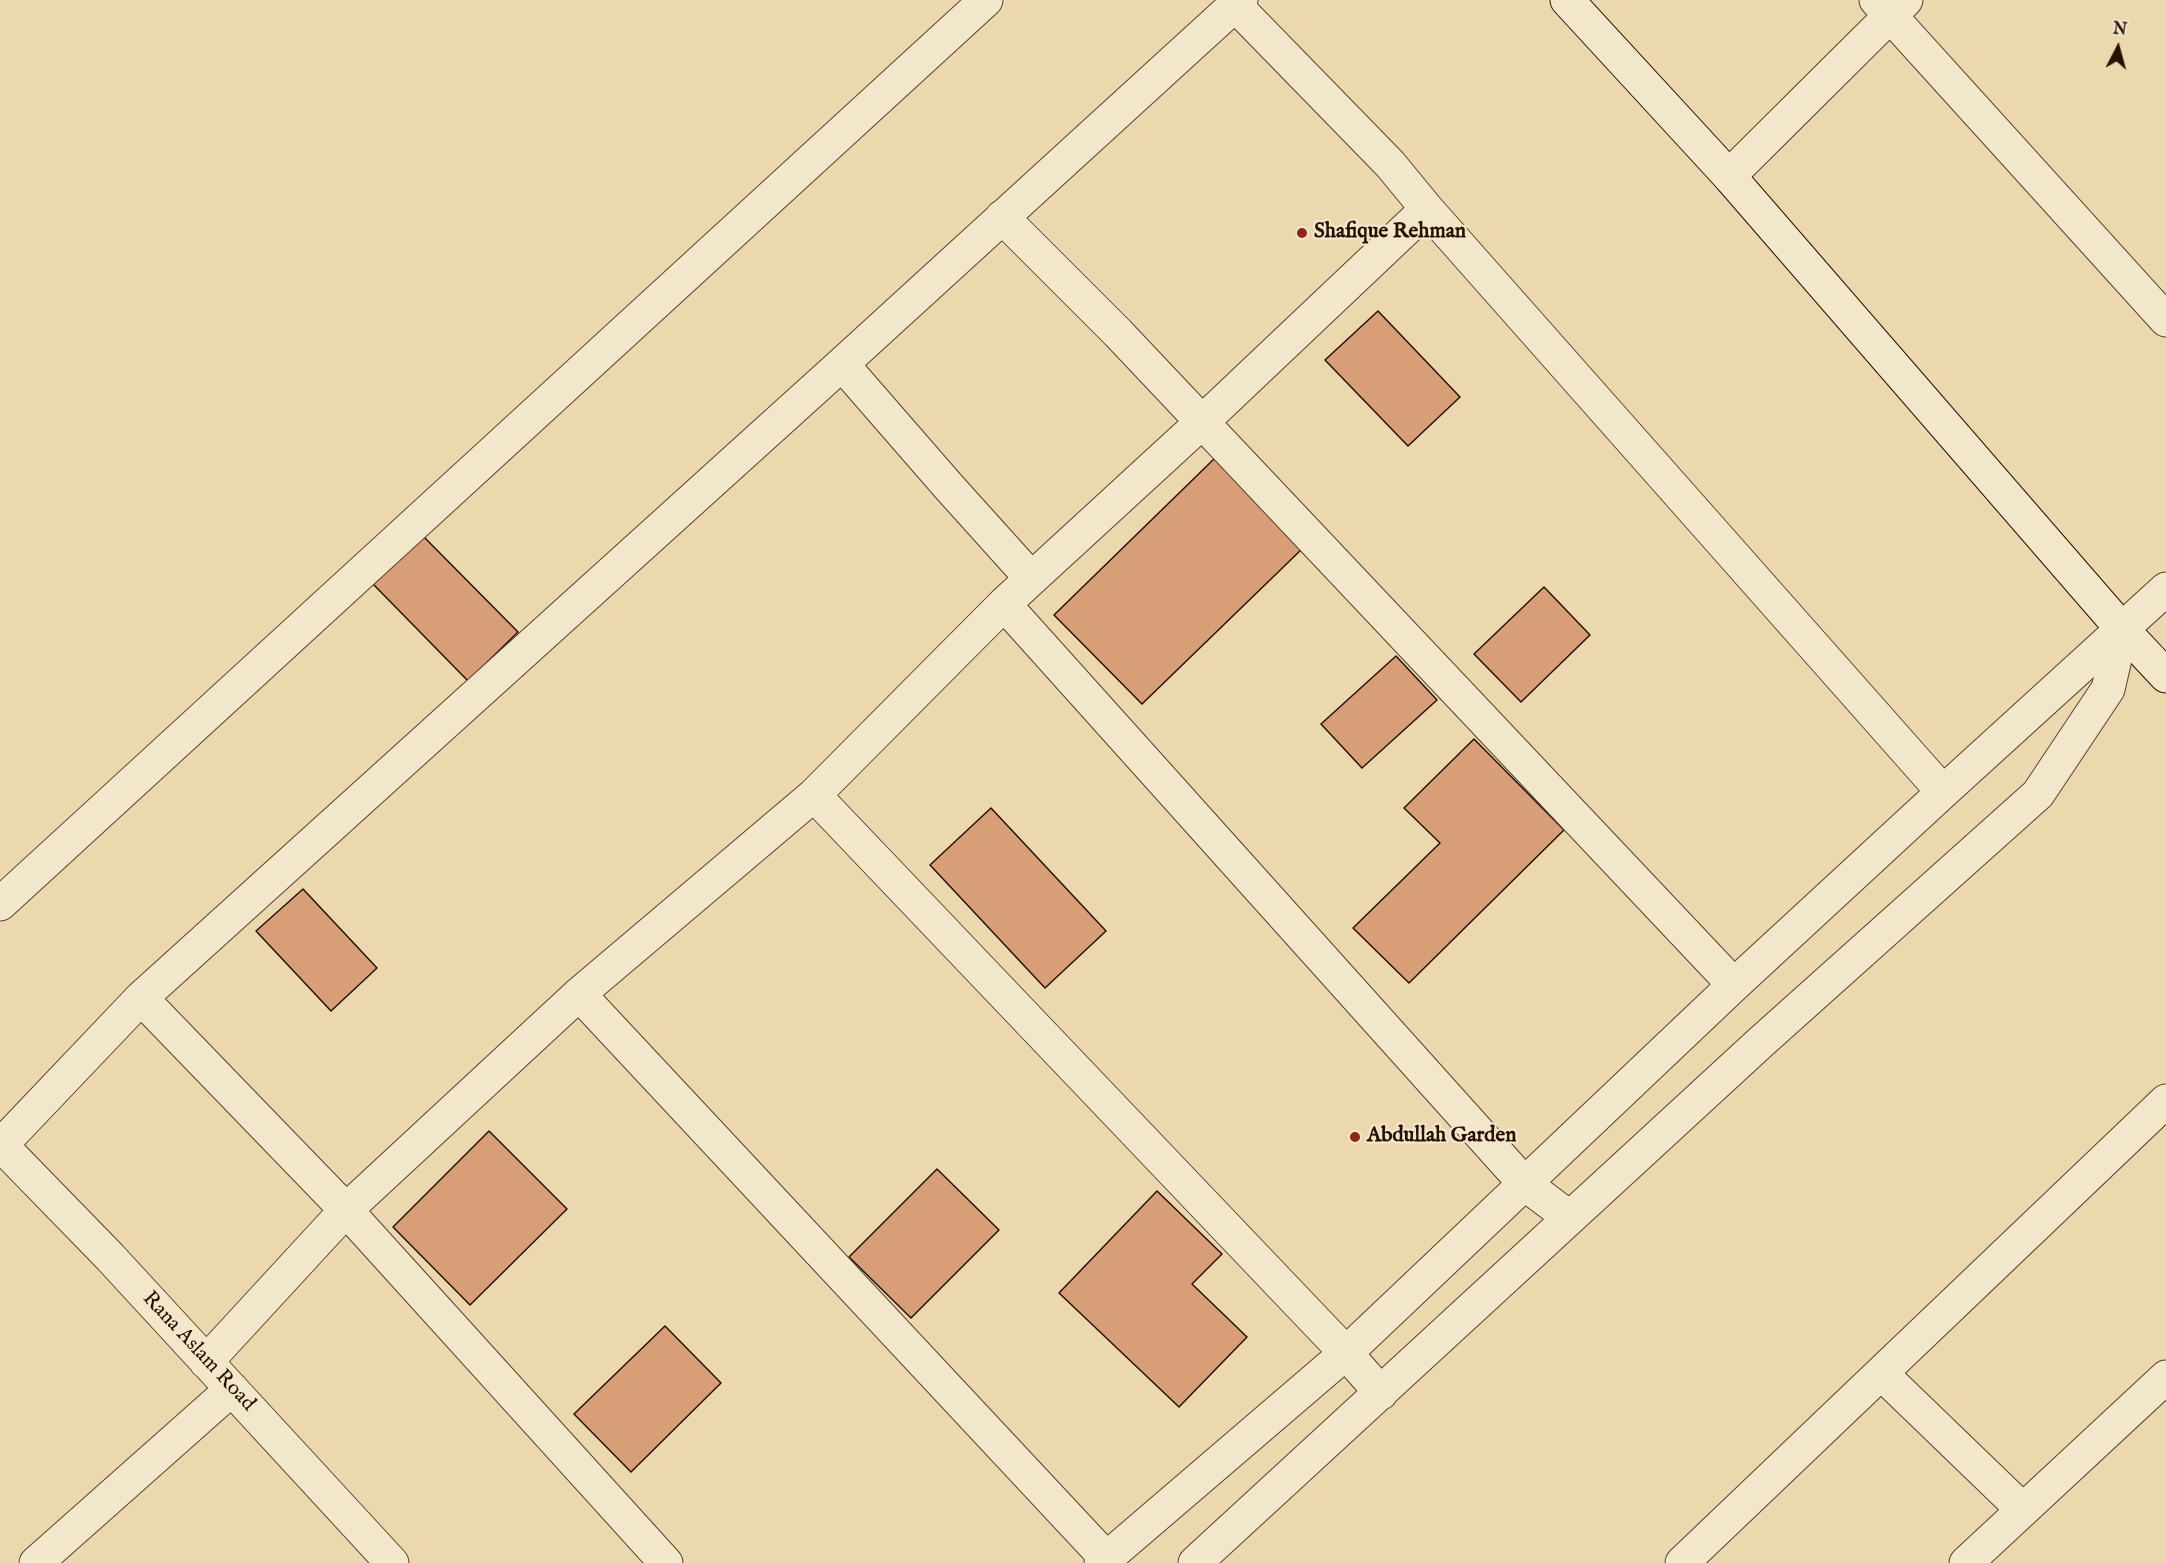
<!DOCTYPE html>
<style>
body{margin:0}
#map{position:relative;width:2166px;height:1563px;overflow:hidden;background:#ebd8af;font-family:"IM FELL English",serif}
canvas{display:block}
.north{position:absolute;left:2088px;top:18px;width:60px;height:60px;-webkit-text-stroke:4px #f2e6cb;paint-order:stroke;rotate:6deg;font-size:16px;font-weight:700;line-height:24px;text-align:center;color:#271103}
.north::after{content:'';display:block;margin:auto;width:21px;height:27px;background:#271103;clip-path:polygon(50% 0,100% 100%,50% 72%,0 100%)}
</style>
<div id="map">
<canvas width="2166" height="1563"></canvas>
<div class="north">N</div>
</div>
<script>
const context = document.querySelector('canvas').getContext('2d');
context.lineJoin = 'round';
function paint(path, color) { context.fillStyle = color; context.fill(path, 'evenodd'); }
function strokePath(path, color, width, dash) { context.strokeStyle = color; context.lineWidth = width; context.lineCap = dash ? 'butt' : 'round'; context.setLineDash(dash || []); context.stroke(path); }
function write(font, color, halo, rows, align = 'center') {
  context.font = font + ' "IM FELL English",serif'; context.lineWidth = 4.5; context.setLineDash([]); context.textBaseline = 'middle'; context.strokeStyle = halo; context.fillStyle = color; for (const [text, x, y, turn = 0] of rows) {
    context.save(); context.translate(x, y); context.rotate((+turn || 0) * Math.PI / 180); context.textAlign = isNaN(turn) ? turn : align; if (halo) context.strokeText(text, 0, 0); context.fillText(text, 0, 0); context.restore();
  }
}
const building = new Path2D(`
 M1378 311 1460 397 1408 446 1325 360Z
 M1215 458 1303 548 1142 704 1054 615Z
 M423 536 518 632 468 681 373 584Z
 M1544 587 1590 635 1521 702 1474 654Z
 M1396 656 1437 700 1362 768 1321 724Z
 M1474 739 1564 830 1409 983 1353 928 1440 843 1404 808Z
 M991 808 1106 931 1045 988 930 865Z
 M303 889 377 968 331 1011 256 931Z
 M489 1131 567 1209 470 1305 393 1227Z
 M937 1169 999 1230 911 1318 849 1257Z
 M1157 1191 1222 1254 1192 1284 1247 1337 1179 1407 1059 1293Z
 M665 1326 721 1383 631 1472 574 1414Z`);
const street = new Path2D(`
 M1241 0 1235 5 1390 164 1427 209 1943 792
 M1876 0 2166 320
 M1729 176 1906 0
 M1002 217 1118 333 1734 985
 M842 364 949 487 1031 578
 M1004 604 1525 1184 1570 1218
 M814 795 1346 1353 1381 1393
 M0 904 986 0
 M579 994 1106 1558
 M141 998 346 1210 666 1563
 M0 1144 110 1257 392 1563
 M1 1145 141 998 842 364 1235 5
 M206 1362 346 1210 579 994 814 795 1004 604 1201 423 1427 209
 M1881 1373 2023 1510
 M36 1563 232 1389
 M1101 1563 1346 1353 1734 985 1943 792 2166 589
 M1195 1563 1761 1042 2038 794 2108 689 2122 629
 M1682 1563 2166 1101
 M1966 1563 2166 1377`);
const secondary = new Path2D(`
 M1567 0 1729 176 2122 629 2166 676`);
const markers = [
 [1302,233,6,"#8f2418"],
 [1355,1137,6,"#8f2418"]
];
const poiNames = [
 ["Shafique Rehman",1314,233],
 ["Abdullah Garden",1367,1137]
];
const streetNames = [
 ["Rana Aslam Road",198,1352,47]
];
paint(building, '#d89e78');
strokePath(building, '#271103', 1.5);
strokePath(street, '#58432e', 35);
strokePath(secondary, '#271103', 35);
strokePath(street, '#f2e6cb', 33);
strokePath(secondary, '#f2e6cb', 33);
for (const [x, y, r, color] of markers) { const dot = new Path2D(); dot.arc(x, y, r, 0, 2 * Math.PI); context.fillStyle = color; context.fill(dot); strokePath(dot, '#f2e6cb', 2); }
write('bold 21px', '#271103', '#f2e6cb', poiNames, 'left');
write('21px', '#271103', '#f2e6cb', streetNames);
</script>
